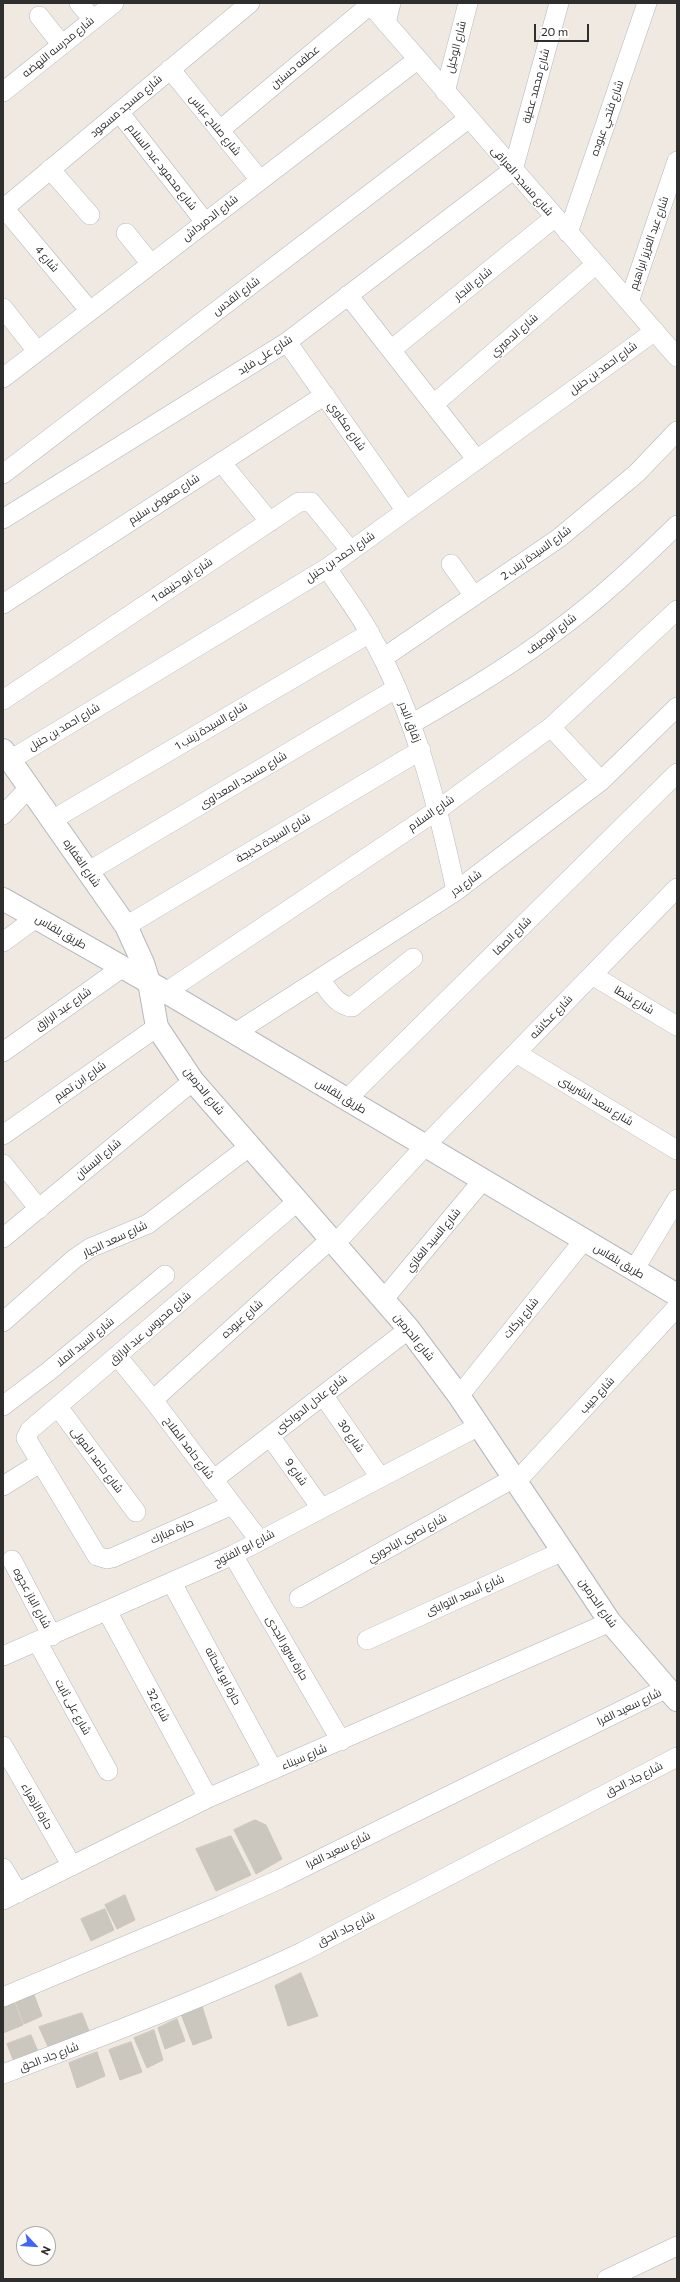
<!DOCTYPE html>
<meta charset="utf-8">
<style>
body{margin:0}
#map{position:relative;width:680px;height:2282px;overflow:hidden;background:#efe9e1;font-family:Commissioner,sans-serif}
canvas{display:block}
.frame{position:absolute;inset:0;border:4px solid #2e2e2e;pointer-events:none}
.north{position:absolute;left:16px;top:2226px;width:40px;height:40px;box-sizing:border-box;background:#fff;border:1px solid #ababab;border-radius:50%;rotate:115deg;font-size:11px;font-weight:700;line-height:16px;text-align:center;color:#2e2e2e}
.north::after{content:'';display:block;margin:auto;width:14px;height:18px;background:#4264fb;clip-path:polygon(50% 0,100% 100%,50% 72%,0 100%)}
.scale{position:absolute;left:534px;top:24px;width:55px;height:18px;box-sizing:border-box;border:2px solid #2e2e2e;border-top:0;padding-left:5px;font-size:12px;line-height:14px;white-space:nowrap;color:#2e2e2e;-webkit-text-stroke:3px #fff;paint-order:stroke}
</style>
<div id="map">
<canvas width="680" height="2282"></canvas>
<div class="frame"></div>
<div class="north">N</div>
<div class="scale">20 m</div>
</div>
<script>
const context = document.querySelector('canvas').getContext('2d');
context.lineJoin = 'round';
function paint(path, color) { context.fillStyle = color; context.fill(path, 'evenodd'); }
function strokePath(path, color, width, dash) { context.strokeStyle = color; context.lineWidth = width; context.lineCap = dash ? 'butt' : 'round'; context.setLineDash(dash || []); context.stroke(path); }
function write(font, color, halo, rows, align = 'center') {
  context.font = font + ' Commissioner,Cairo,sans-serif'; context.lineWidth = 3; context.setLineDash([]); context.textBaseline = 'middle'; context.strokeStyle = halo; context.fillStyle = color; for (const [text, x, y, turn = 0] of rows) {
    context.save(); context.translate(x, y); context.rotate((+turn || 0) * Math.PI / 180); context.textAlign = isNaN(turn) ? turn : align; if (halo) context.strokeText(text, 0, 0); context.fillText(text, 0, 0); context.restore();
  }
}
const building = new Path2D(`
 M255 1820 266 1825 282 1859 256 1874 234 1830Z
 M231 1836 251 1875 216 1891 196 1849Z
 M125 1895 135 1920 117 1929 105 1905Z
 M105 1909 114 1930 91 1941 81 1919Z
 M301 1973 318 2016 288 2026 275 1986Z
 M31 1987 42 2016 24 2024 13 1995Z
 M12 1996 23 2025 3 2033V1999Z
 M202 2006 212 2038 193 2045 181 2014Z
 M82 2013 91 2036 50 2051 39 2027Z
 M177 2019 185 2041 165 2049 158 2028Z
 M154 2030 163 2060 147 2068 134 2038Z
 M31 2035 40 2056 16 2067 7 2044Z
 M131 2042 142 2072 120 2080 109 2050Z
 M97 2052 105 2076 77 2088 69 2063Z`);
const minor = new Path2D(`
 M79 3 93 20
 M369 3 677 357
 M39 16 62 45
 M386 23 391 3
 M170 69 260 180
 M3 92 114 3
 M445 92 468 3
 M119 112 205 222
 M220 130 370 5
 M50 169 90 215
 M4 208 90 311
 M3 209 250 3
 M126 233 151 264
 M568 233 647 3
 M348 295 477 460
 M629 302 677 161
 M3 308 37 351
 M287 342 406 511
 M391 350 554 218
 M3 378 417 60
 M434 404 595 265
 M221 462 270 522
 M3 474 468 119
 M3 519 287 342 513 170 559 3
 M451 564 474 596
 M327 568C341 590 358 611 370 634 415 714 437 802 456 891
 M3 604 325 395
 M383 658 559 538 637 473 677 431
 M3 700 299 502H311L351 551
 M411 724C462 695 512 665 559 629 601 598 639 562 677 525
 M551 727 601 781
 M10 760 327 568 655 331
 M3 815 30 787
 M52 820 370 633
 M89 871 397 688
 M126 926 421 750
 M3 942 36 918
 M592 975 677 1026
 M320 979C328 990 337 1006 352 1007L413 958
 M166 992 439 809 551 727 677 610
 M235 1033 456 891 601 781 677 707
 M3 1052 123 967
 M516 1053 677 1150
 M347 1099 677 773
 M3 1135 157 1027
 M3 1164 39 1209
 M3 1238 193 1081
 M335 1244 425 1146 677 888
 M634 1270 677 1199
 M383 1300 483 1180
 M3 1322 74 1259 90 1248 148 1224 250 1146
 M117 1356 153 1400 260 1541
 M323 1395 380 1477
 M459 1396 584 1240
 M153 1400 331 1239
 M3 1406 49 1371 165 1275
 M58 1407 136 1512
 M270 1436 321 1508
 M213 1480 409 1329
 M516 1482 677 1307
 M3 1486 40 1463
 M232 1505 112 1558 107 1559 97 1556 26 1438 30 1430 298 1201
 M233 1555 341 1741
 M12 1560 52 1636
 M172 1583 273 1770
 M299 1598 514 1478
 M107 1611 208 1798
 M367 1640 563 1551
 M38 1643 108 1771
 M3 1656 233 1555 479 1426
 M3 1746 72 1866
 M3 1868 18 1893
 M3 1900 208 1798 610 1622
 M3 1997 220 1906 280 1879 667 1688
 M3 2074C104 2036 204 1998 302 1952L677 1757
 M607 2279 677 2246`);
const tertiary = new Path2D(`
 M3 750 126 926 143 963 149 982 157 1027 193 1081 409 1329 459 1396 610 1622 677 1700`);
const secondary = new Path2D(`
 M3 899 166 992 677 1295`);
const streetNames = [
 ["شارع مدرسه النهضه",58,47,-39],
 ["شارع الوكيل",456,47,-76],
 ["عطفه حسنين",295,67,-40],
 ["شارع محمد عطية",536,86,-75],
 ["شارع مسجد مسعود",126,106,-40],
 ["شارع فتحي عبوده",607,118,-71],
 ["شارع صلاح عباس",215,125,51],
 ["شارع محمود عبد السلام",162,167,52],
 ["شارع مسجد العراقى",522,181,49],
 ["شارع الدمرداش",210,218,-38],
 ["شارع عبد العزيز ابراهيم",649,243,-71],
 ["شارع 4",47,259,50],
 ["شارع النجار",473,284,-39],
 ["شارع القدس",236,296,-37],
 ["شارع الدميري",514,335,-41],
 ["شارع على فايد",265,355,-33],
 ["شارع احمد بن حنبل",603,368,-36],
 ["شارع مكاوي",347,426,55],
 ["شارع معوض سليم",164,499,-33],
 ["شارع السيدة زينب 2",536,553,-36],
 ["شارع احمد بن حنبل",340,557,-34],
 ["شارع ابو حنيفه 1",182,580,-34],
 ["شارع الوصيف",551,634,-37],
 ["زقاق البدر",410,722,69],
 ["شارع السيدة زينب 1",211,726,-31],
 ["شارع احمد بن حنبل",64,727,-31],
 ["شارع مسجد المعداوى",243,780,-31],
 ["شارع السلام",431,813,-35],
 ["شارع السيدة خديجة",273,838,-31],
 ["شارع الغفاره",82,863,55],
 ["شارع بدر",466,883,-36],
 ["طريق بلقاس",61,932,30],
 ["شارع الصفا",512,936,-45],
 ["شارع شطا",634,1000,31],
 ["شارع عبد الرازق",63,1009,-35],
 ["شارع عكاشه",551,1017,-46],
 ["شارع ابن تميم",80,1081,-35],
 ["شارع الحرمين",204,1091,51],
 ["طريق بلقاس",341,1096,31],
 ["شارع سعد الشربينى",596,1101,31],
 ["شارع البستان",98,1159,-40],
 ["شارع سعد الجيار",115,1239,-25],
 ["شارع السيد الغازي",433,1240,-50],
 ["طريق بلقاس",619,1261,31],
 ["شارع بركات",521,1318,-51],
 ["شارع عبوده",242,1319,-42],
 ["شارع محروس عبد الرازق",150,1328,-41],
 ["شارع الحرمين",414,1337,51],
 ["شارع السيد الملا",85,1342,-39],
 ["شارع حبيب",597,1395,-47],
 ["شارع عادل الدواكنى",311,1404,-38],
 ["شارع 30",351,1436,55],
 ["شارع حامد الملاح",189,1448,53],
 ["شارع حامد المولى",97,1460,53],
 ["شارع 9",296,1472,55],
 ["حارة مبارك",172,1531,-24],
 ["شارع نصرى الباجوري",407,1538,-29],
 ["شارع ابو الفتوح",244,1548,-27],
 ["شارع أسعد التوابتى",465,1595,-24],
 ["شارع الباز عجوه",32,1598,62],
 ["شارع الحرمين",598,1603,55],
 ["حارة سرور الجدى",287,1648,60],
 ["حارة ابو شحاته",223,1676,62],
 ["شارع 32",158,1705,62],
 ["شارع على ثابت",73,1707,61],
 ["شارع سعيد الفرا",629,1707,-26],
 ["شارع سيناء",304,1757,-23],
 ["شارع جاد الحق",634,1779,-27],
 ["حارة الزهراء",37,1806,60],
 ["شارع سعيد الفرا",338,1850,-26],
 ["شارع جاد الحق",346,1929,-27],
 ["شارع جاد الحق",49,2057,-21]
];
paint(building, '#cbc7bf');
strokePath(building, '#cbc5ba', 1);
strokePath(minor, '#b4b7c1', 20);
strokePath(tertiary, '#b4b7c1', 24);
strokePath(secondary, '#b4b7c1', 24);
strokePath(minor, '#fff', 19);
strokePath(tertiary, '#fff', 22);
strokePath(secondary, '#fff', 22);
write('11px', '#2e2e2e', '#fff', streetNames);
</script>
